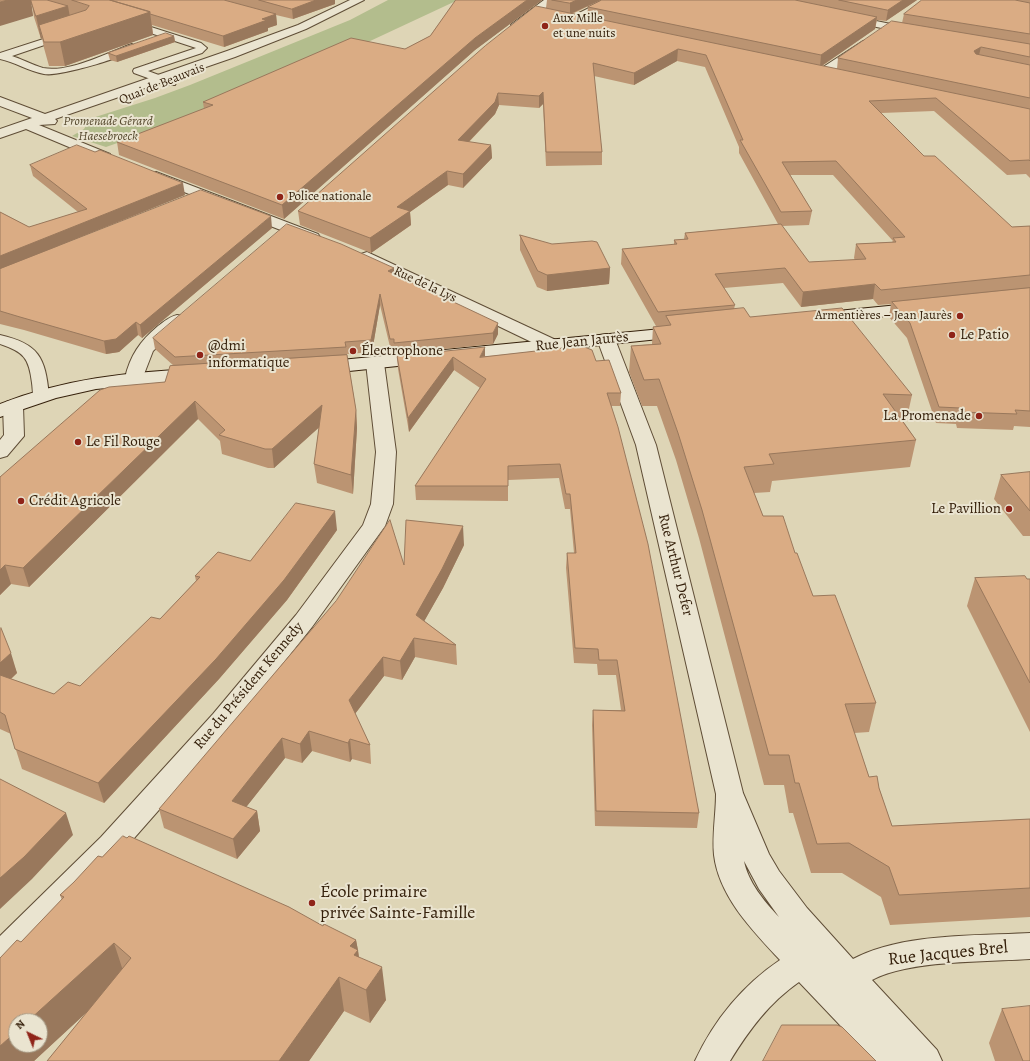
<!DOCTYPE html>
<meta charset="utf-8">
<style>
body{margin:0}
#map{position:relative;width:1030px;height:1061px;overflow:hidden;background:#ded5b6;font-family:Alegreya,serif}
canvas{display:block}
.north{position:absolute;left:8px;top:1013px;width:40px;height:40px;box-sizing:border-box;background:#eae4d0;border:1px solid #a29681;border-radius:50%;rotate:317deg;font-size:11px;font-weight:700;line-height:16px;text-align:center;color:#35200b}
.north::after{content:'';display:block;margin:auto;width:14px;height:18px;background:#8f2418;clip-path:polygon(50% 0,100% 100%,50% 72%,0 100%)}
</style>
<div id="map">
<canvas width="1030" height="1061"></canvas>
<div class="north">N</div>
</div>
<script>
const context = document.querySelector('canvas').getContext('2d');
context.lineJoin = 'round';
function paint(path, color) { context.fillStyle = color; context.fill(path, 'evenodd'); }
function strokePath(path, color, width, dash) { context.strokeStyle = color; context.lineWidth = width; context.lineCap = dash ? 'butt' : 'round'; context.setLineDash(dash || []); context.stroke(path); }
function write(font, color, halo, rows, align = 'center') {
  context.font = font + ' Alegreya,serif'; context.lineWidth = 4; context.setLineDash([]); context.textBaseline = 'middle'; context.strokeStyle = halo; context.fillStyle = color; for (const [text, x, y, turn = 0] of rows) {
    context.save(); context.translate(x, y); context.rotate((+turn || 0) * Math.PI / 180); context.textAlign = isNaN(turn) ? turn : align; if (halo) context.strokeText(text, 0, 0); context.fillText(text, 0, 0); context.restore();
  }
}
const green = new Path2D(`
 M388 0H458L353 49 200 114 106 147 72 136 84 129 87 124 86 120 155 98 190 85 350 20Z`);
const service = new Path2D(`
 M129 20 201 43 207 48 202 53 148 71 175 81 176 83 175 85H167L134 73 133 71 134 69 196 48 126 25V21Z
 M65 32 70 35 68 37 12 56C22 59 32 65 43 68 68 73 105 54 129 45L132 44 137 47C128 57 58 77 44 74 28 71 15 62 0 59V53Z
 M0 335C39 344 45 357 49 395L47 398H35C32 394 33 389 32 383 29 358 24 352 0 344Z`);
const minor = new Path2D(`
 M350 0H364L306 29 235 57 55 119 57 121 55 124 39 125 110 154 112 157 110 160H100L26 129 0 138V129L32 118 0 106V97L45 114 227 51 298 25Z
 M544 0H556L521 27H513L511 25 513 23Z
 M605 0H619L575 22 571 23 565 20Z
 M847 15 915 29 921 32 915 35 843 20 841 18Z
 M863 41 867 42 869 45 867 48 825 77H817L815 74 817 71Z
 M156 172 318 234 320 237 318 240H306L151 179 149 176 151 173Z
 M367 252 558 341 561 345 558 349 552 350 546 349 361 260 359 257 361 254Z
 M177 315 183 316 186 320 153 351 141 382 134 384 127 382 125 378C130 356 140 341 158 326 165 321 169 317 177 315Z
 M606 334 612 335 615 339 656 445 743 793 769 854 779 871 807 908 853 959C902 933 975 936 1030 933V959C987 962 908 960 872 980L937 1050 942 1061H874L799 982C769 1003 749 1030 730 1061H695C714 1020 743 985 780 960 753 931 719 897 714 855 712 835 716 814 716 794L636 445 597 339 600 335ZM744 861 759 889 779 917C764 901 748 882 744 861Z
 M375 357 382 359 384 363 396 452 393 504 385 526 312 627 231 728 121 853 11 965 0 969V936L101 837 213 714 296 615 363 525 371 504 376 452 366 363 368 359Z
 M13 400 20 402 23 406 24 436 7 456 0 458V440L4 435 3 406 6 402Z`);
const secondary = new Path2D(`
 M919 303 925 304 928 308 925 312 817 323 811 322 808 318 811 314 817 313Z
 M682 327 688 328 691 332 688 336 320 374 313 372 311 368 313 364 320 362Z
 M196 369 203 371 205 375 203 379 96 389 56 398 0 417V404C63 379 128 372 196 369Z`);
const wall = new Path2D(`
 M0 0H335V4L293 19 276 15 277 25 268 28V31L224 47 152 25 153 35 65 66H49L44 48 42 38 41 39 34 17 32 5H31L33 16Z
 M456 0H542L475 50 284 219 119 155 117 142 204 109 203 102 405 49 430 36Z
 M547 0H601L572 14 587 17 588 7 601 0H917L886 21 877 20 875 29 822 66 837 69 838 58 902 23 904 14 922 0H1030V178L1026 174 1007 175 934 111 881 113 924 156 1012 227 1030 226V427L1014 426 1013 430 957 428 956 424 936 423 907 338 889 317 891 304 878 305 873 299 801 307 783 283 724 288 735 305 734 309 912 395 906 422 903 421 916 440 910 467 772 481 770 492 754 493 763 516 795 553 813 596 876 703 869 732 854 733 869 777 879 788 892 826 1030 819V917L890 925 881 897 842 873H811L793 813H789L784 785H764L699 538 676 460 657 406H642L629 372 631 346 652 344 653 327 656 326 621 264 622 249 674 245V240L684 239 685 233 778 224 739 153V147L705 67 677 61 634 85 594 76 602 152V165L546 166 543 104 539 108 499 105 495 114 469 142 491 145 492 158 463 188 448 185 410 212 411 225 371 253 300 225 298 211 546 8ZM790 175H833L893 241 892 242 856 244 854 258 855 260 809 262 782 226 809 225 812 211Z
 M174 36 175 42 117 62 110 60 108 53Z
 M30 165 185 195 59 246 272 228 142 338 138 335 119 352 106 354 24 330 0 324V212L29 227 78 212 33 176Z
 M520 235 610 268 609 284 547 291 537 287 520 250Z
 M394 268V274L498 334 493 344 395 354 394 351H391L380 305 372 352 347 354 356 410 357 428 353 494 317 483 314 464 319 427 274 468H268L222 454 220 441 198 419 29 587 11 584 0 595V477L165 382 174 366 155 349 153 338Z
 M397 356H485L596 361 621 393 620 406H611L699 813 697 828 595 826 592 725 593 710H621L616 675H598L597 664 574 663 566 568 567 553H574L570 509H565L559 478 508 480V501L416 500 415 486 480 388 454 370 409 432 398 369Z
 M1030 472V536H1023L994 499 1001 475Z
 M337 530 287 600 219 679 104 803 22 769 11 734 0 729V629L17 673 11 679 54 694 80 686 160 619 196 581 195 576 250 561Z
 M464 545 443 588 424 621 456 645 457 665 415 657 402 680 384 676 355 714 370 745 371 764 352 759 350 762 312 751 302 763 285 758 246 807 257 811 260 831 237 859 164 828 159 809 404 565Z
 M975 578 1030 579V732L967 606Z
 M102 857 323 926 356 940 359 957 386 1000 370 1023 344 1011 309 1061H47L88 1011 34 1061H0L21 942 62 900 60 895Z
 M1002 1009 1030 1061H995L989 1043Z`);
const shadedWall = new Path2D(`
 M8 0H31L33 16 0 26V2Z
 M316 0H335V4L293 19 292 9Z
 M527 0H542L475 50 284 219 282 205 475 38Z
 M577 0H601L570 14V3Z
 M903 0H917L886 21 888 10Z
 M68 6 72 29 39 25 42 38 41 39 36 16Z
 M150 12 153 35 65 66 60 42Z
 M276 14 277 25 268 28V31L224 47 223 36 262 19Z
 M877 17 875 29 820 67 821 55Z
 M174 36 175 42 117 62 116 56Z
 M981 47 978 59 974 51Z
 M678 49 677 61 634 85V73Z
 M543 92V104L539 108V96Z
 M498 93 499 105 495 114 458 153V140Z
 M491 145 492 158 463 188V174Z
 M447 171 448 185 410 212 411 225 371 253 370 238 397 207Z
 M183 183 185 195 0 269V256Z
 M271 216 272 228 142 338 140 325Z
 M394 268V279L388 271Z
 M610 268 609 284 547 291V275Z
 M875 284 873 299 801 307 803 292Z
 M380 294V305L372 352 371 340Z
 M136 322 138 335 119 352 106 354 104 341Z
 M498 323V334L493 344V333Z
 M485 347V360L480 357Z
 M453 357 454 370 409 432 408 418Z
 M195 401 198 419 29 587 23 568Z
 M322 405 324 423 274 468 272 449Z
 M356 410 357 428 353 494 351 475Z
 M335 511 337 530 287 600 219 679 104 803 98 783Z
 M463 526 464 545 443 588 417 634 416 615Z
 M5 565 11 584 0 595V570Z
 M414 638 415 657 402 680 400 661Z
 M11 653 17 673 0 689V663Z
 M383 657 384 676 351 719 349 700Z
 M309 731 312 751 302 763 300 744Z
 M282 738 285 758 236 820 232 801Z
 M350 739 352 759 350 762 348 743Z
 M257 811 260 831 237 859 233 839Z
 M66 813 73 835 32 879 0 909V878Z
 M356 940 358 950 362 983 350 946Z
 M114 943 125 977 34 1061H0V1046L16 1032V1045H40V1021H28Z
 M382 967 386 1000 370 1023 366 990Z
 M339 977 344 1011 309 1061H279Z`);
const building = new Path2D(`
 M0 0H8L0 2Z
 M31 0H47L68 6 36 16Z
 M72 0H110L150 12 60 42H44L39 25 86 10 89 6Z
 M110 0H224L276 14 262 19 267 20 223 36 150 14V12Z
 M259 0H316L292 9Z
 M456 0H527L475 38 282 205 117 142 213 105 203 102 351 38 405 49 430 36Z
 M552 0H577L570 3Z
 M602 0H795L877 17 821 55 588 7Z
 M839 0H903L888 10Z
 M922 0H1015L1030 3V34L904 14Z
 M536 6 1030 109V161L1029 160 1010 161 936 98 869 101 924 156H935L1012 227 1030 226V275L881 290 875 284 803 292 785 268 715 274 735 305 658 312 622 249 677 244 674 240 688 239 685 233 781 224 809 262 866 259 856 244 896 242 893 238 905 237 836 161 782 162 812 211 781 212 740 140H743L706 55 678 49 634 73 593 63 602 152H546L543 92 539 96 498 93 495 102 458 140 491 145 463 174 447 171 397 207 410 211 370 238 298 211 485 46Z
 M892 21 1030 44V57L981 47 974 51 976 54 1030 65V98L838 58Z
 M166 33 174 36 116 56 108 53Z
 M77 145 95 152 100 150 183 183 0 256V212L29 227 87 209 30 165Z
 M201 190 271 216 140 325 136 322 116 339 104 341 20 317 0 311V269Z
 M287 224 341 244 394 268 388 271 498 323 493 333 394 343V339H390L380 294 371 340 345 342 346 347 175 357 153 338Z
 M520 235 552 244 592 241 597 242 610 268 547 275 538 271Z
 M1030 288V411L1015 410 1017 414 961 412 960 408 939 407 910 323 892 302Z
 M744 308 750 317 842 308 912 395 883 394 916 440 769 454 774 464 744 467 763 516H783L795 553H797L813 596 835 595 876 703 845 704 869 777 877 776 879 788 892 826 1030 819V888L899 895 889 867 849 843 817 844 799 783H795L789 755H769L702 510 678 433 659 379 644 380 631 346 661 344 653 327 671 325 666 316Z
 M582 346 592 350 596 361 609 360 621 393H607L618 427 648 544 699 813 596 811 593 710 625 711 617 660H599L598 649 575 648 567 553H576L570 494H566L560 464 508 466V486H415L486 379 453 357 408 418 397 356 485 347 480 357Z
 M347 355 356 410 351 475 314 464 322 405 272 449H265L219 435 225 430 195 401 23 568 5 565 0 570V477L100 390 109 387 165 382 170 366Z
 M1030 472V511L1001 475Z
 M296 503 335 511 284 580 216 659 98 783 15 749 5 715 0 712V675L54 694 68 682 80 686 151 617 160 619 200 577 195 576 218 552 250 561Z
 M390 520 404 565 406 520 463 526 442 569 416 615 456 645 414 638 400 661 383 657 349 700 370 745 350 739 348 743 309 731 300 744 282 738 232 801 257 811 233 839 159 809 336 601Z
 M1025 576 1027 579H1030V683L975 578Z
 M1 628 11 653 0 663V629Z
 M0 779 66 813 24 857 0 878Z
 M123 836 127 838 129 836 289 907 323 926 324 924 356 940 350 946 358 950 354 955 382 967 366 990 339 977 279 1061H47L131 958 114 943 28 1021H16V1032L0 1046V958L17 940 21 942 64 897 60 895 74 882 98 856 102 857Z
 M1030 1006V1061H1023L1002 1009Z
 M782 1025H837L842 1027 876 1061H763Z`);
const markers = [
 [545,26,4,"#8f2418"],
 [280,197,4,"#8f2418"],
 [960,316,4,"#8f2418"],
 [952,335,4,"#8f2418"],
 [353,351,4,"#8f2418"],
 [200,355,4,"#8f2418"],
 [979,416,4,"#8f2418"],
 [78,442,4,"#8f2418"],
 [21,501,4,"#8f2418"],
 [1009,509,4,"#8f2418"],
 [312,903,4,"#8f2418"]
];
const farPoinames = [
 ["Aux Mille",553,19],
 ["et une nuits",553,34],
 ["Police nationale",288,197],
 ["Armentières – Jean Jaurès",952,316,"right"]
];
const farStreetnames = [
 ["Quai de Beauvais",162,84,-22],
 ["Rue de la Lys",425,285,25]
];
const farParknames = [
 ["Promenade Gérard",108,122],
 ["Haesebroeck",108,137]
];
const poiNames = [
 ["Le Patio",960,335],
 ["@dmi",208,346],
 ["informatique",208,363],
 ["Électrophone",361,351],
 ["La Promenade",971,416,"right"],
 ["Le Fil Rouge",86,442],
 ["Crédit Agricole",29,501],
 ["Le Pavillion",1001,509,"right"]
];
const streetNames = [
 ["Rue Jean Jaurès",582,342,-6],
 ["Rue Arthur Defer",675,565,76],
 ["Rue du Président Kennedy",249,686,-50]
];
const nearPoinames = [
 ["École primaire",320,893],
 ["privée Sainte-Famille",320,914]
];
const nearStreetnames = [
 ["Rue Jacques Brel",948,954,-6]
];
paint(green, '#b3bd8d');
strokePath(service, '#5f4d36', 2);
strokePath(minor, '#5f4d36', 2);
strokePath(secondary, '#35200b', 2);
paint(service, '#eae4d0');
paint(minor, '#eae4d0');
paint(secondary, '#eae4d0');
paint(wall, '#bb9472');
paint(shadedWall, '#99785c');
paint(building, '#daac84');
strokePath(building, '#99785c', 1);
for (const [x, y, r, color] of markers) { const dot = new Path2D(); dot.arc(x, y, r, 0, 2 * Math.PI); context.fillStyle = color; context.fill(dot); strokePath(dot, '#eae4d0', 1.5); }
write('13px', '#35200b', '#eae4d0', farPoinames, 'left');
write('13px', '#35200b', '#eae4d0', farStreetnames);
write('italic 13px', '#54472c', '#eae4d0', farParknames);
write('15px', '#35200b', '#eae4d0', poiNames, 'left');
write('15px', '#35200b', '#eae4d0', streetNames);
write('18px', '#35200b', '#eae4d0', nearPoinames, 'left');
write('18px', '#35200b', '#eae4d0', nearStreetnames);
</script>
